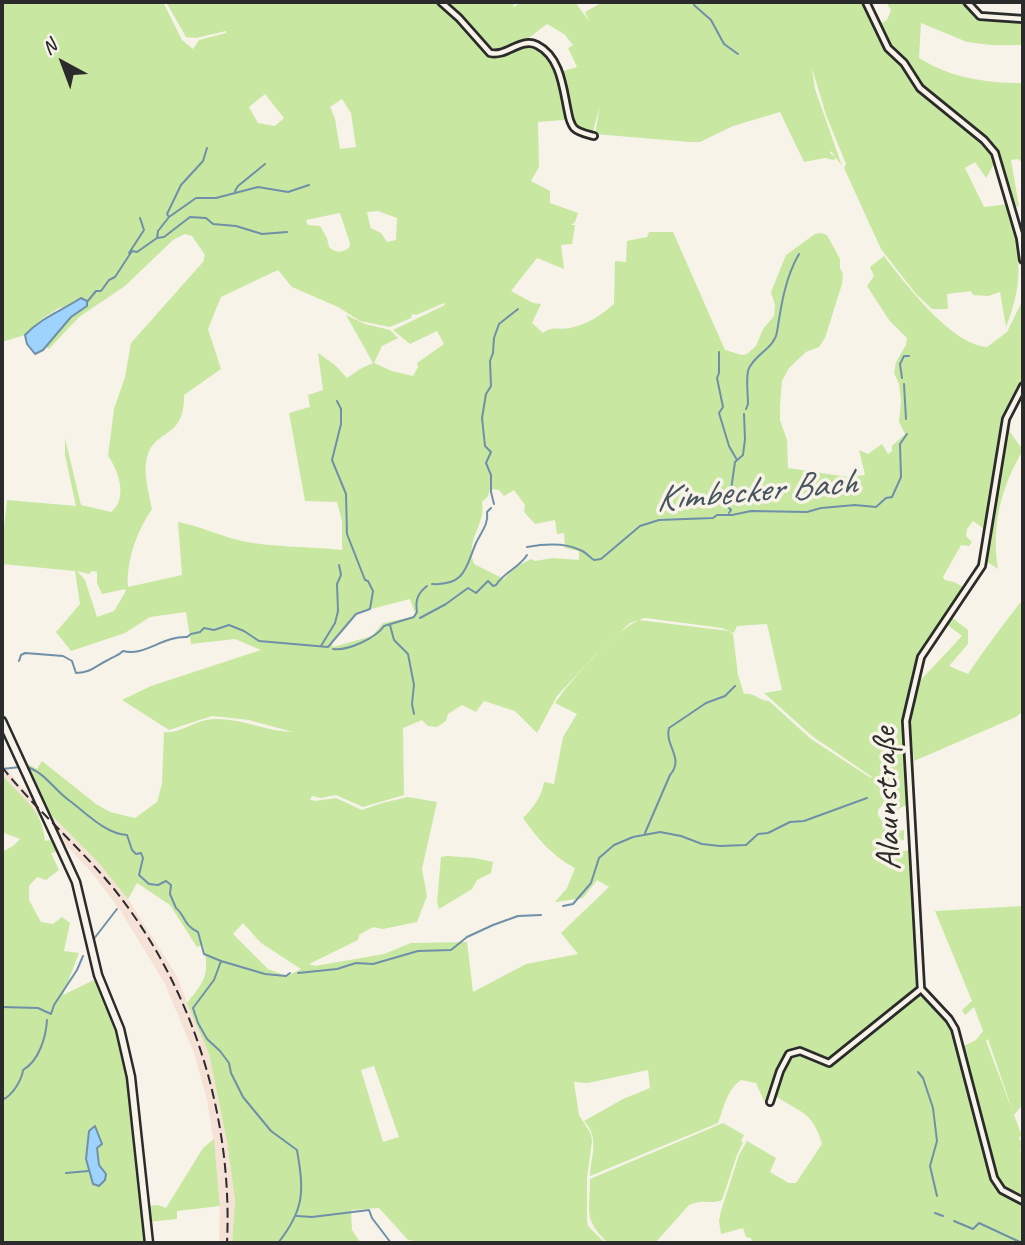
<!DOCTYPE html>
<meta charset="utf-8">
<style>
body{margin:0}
#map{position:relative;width:1025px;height:1245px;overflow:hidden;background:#f7f3e8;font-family:Caveat,sans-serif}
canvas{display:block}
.frame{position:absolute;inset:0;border:4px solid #2b2b2b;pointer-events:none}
.north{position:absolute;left:28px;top:28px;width:70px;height:70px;-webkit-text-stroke:5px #f7f3e8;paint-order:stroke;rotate:319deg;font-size:19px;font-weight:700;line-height:28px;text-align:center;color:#2b2b2b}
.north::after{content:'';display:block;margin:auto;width:24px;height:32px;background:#2b2b2b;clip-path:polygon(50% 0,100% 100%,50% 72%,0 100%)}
</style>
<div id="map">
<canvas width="1025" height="1245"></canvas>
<div class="frame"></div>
<div class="north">N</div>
</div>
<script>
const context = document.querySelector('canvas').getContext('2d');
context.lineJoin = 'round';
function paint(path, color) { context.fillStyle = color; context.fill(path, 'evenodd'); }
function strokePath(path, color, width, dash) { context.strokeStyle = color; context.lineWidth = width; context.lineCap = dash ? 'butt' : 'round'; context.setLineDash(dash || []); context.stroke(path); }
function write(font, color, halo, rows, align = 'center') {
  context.font = font + ' Caveat,sans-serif'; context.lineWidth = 7; context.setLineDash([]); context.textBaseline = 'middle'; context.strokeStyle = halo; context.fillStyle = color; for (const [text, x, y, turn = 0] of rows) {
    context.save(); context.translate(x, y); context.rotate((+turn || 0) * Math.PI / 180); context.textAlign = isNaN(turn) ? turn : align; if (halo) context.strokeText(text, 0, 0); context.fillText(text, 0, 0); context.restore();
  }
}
const built = new Path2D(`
 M2 762 18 783 98 862 128 899 175 973 209 1054 227 1142 235 1201 232 1243H219L220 1202 214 1143 207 1100 194 1053 164 982 120 910 93 874 10 786 2 774Z`);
const green = new Path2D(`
 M2 2H163L182 40 193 49 199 40 226 33V31L196 38 186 37 166 2H514L513 7 523 2H575L589 21 585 12 603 2H869L882 23 887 20 891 10 886 2H966C980 25 999 20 1023 21V45H991L967 42 921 23 919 58C951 78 985 83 1023 83V163L1018 159 1011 160 1019 206 1011 209 999 162 994 164 986 178 975 162 965 168 984 207 1008 204C1020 254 1025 279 1006 327L1000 292 988 296 973 295 971 291 947 294 948 309H932L916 294 881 249 844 168 846 164 826 115 812 68 815 89 842 166 831 151 830 153 836 158 834 160 825 158 804 162 780 112 733 126 700 142H690L595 134 600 106 593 131 590 133 579 130 572 122 560 72 577 67 568 48 573 45 564 34 547 24 526 40 500 55C508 53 518 44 526 44 562 41 560 110 574 131L568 126 565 120 538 122 539 167 531 181 550 191V203L578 213 575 222 571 225H575L572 244 561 245 564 269 537 258 511 291 533 303 541 304 532 323 543 333C552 326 559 330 570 328 588 324 600 316 614 304L615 261 626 262 627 241 647 237 649 232H673L725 350 742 355 747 354 756 346 763 329 774 316 775 305 771 292 786 255 815 234 821 233 827 235 840 259V268L843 274 842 284 825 338 819 347 806 352 789 368 782 381 780 405V420L787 440 788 468 848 477 865 475 859 450 868 454 882 444 888 454 892 451V446L905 434 899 422 901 400 899 384 894 373 896 362 906 345 907 338 889 320 867 286 874 276 870 267 884 256C905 283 950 344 987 347L1007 332 1023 299V390L1008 421 1010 432 1023 450C1001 487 991 526 998 569L986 561 987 531 973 521 967 529 966 536 972 542 969 546 961 545 943 577 945 580 954 582 965 588 917 664 903 727 908 804 893 812 884 803 878 810V815L887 828 896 826 897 831 904 830V840L893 841 894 852 910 850 920 988 917 993H921L951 1027 992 1178 1000 1192 1023 1203V1243H752L751 1238 746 1237 743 1228 721 1234 719 1221 721 1211 739 1155 747 1141 776 1158 770 1172 789 1183H796L822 1144C812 1108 797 1113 772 1093L768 1103 764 1101 756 1083 741 1080C727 1089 723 1110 718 1123L590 1176C591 1155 600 1138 584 1121L623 1099 650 1088 648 1070 588 1083 574 1082 579 1115 591 1134 592 1141 587 1178V1221L588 1226 605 1243H433L408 1240 379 1208 351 1210 352 1230 361 1243H232L235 1201 227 1142 209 1054 187 1003C206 980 210 973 203 945L197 947 170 905 137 883 128 899 98 862 50 814 28 764 37 769 42 761 96 804 110 812 135 818 157 802 162 784 164 732C178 734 192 723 206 720 236 715 264 732 293 732L249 720 212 716 169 730 122 700 151 686 261 650 235 639 191 644 186 612 150 617 125 633 71 651 56 632 80 604 75 571 2 564V529L4 528 7 500 76 506 65 455V438L81 505 111 512C128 499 119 471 108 456L114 409 125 377 131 343 203 262 205 255 192 236 185 234 173 240 125 286 79 317 49 349 46 347 71 317 87 306 76 301 71 306 59 308 43 318 25 335 2 342ZM265 94 284 118 275 126 258 123 249 107ZM342 99 351 113 356 147 340 149 335 119 330 107ZM378 211 397 218 396 240 387 242 381 233 371 228V230L367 212ZM340 213 350 243 349 248C341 253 336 253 329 247L327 238 320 226 308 225 306 220ZM278 270 292 287 338 307 360 321 390 327 411 318 412 314 416 315 444 303 445 305 393 330 410 344 437 331 444 344 417 363 418 367 413 376 392 371 374 363 382 346 398 338 390 330 365 324 346 315 373 363 360 369 347 378 335 365 318 353 323 390 308 395 310 407 289 413 305 501 337 502 342 521V550C309 546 275 548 242 541 220 536 200 526 178 522L182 575 128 587C126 561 137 531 152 509 149 493 142 471 148 454 158 428 185 438 184 395L221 369 208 329 221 297ZM490 489 499 490 504 496 514 490 525 505 524 512 535 524 555 520 557 534 564 533 565 548 579 551V560L553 558 535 561 531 559 514 568 504 579 474 564C465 538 486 526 482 502L488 496ZM77 571 89 574 92 571 97 572V583L102 594 125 589 126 591 114 611 97 617 85 580ZM410 599 415 613 412 617 383 623 372 636 333 647 331 642 343 631 356 613ZM645 618 722 628 734 633 737 626 767 624 782 690 764 693 812 736 872 777 871 778 811 739 769 701C759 701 755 692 744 694L738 675 733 634 729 631 639 620C613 632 571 680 555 703L577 714 563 737 554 784 544 782C542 796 533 808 523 818 537 838 553 857 575 868L567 888 555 902 583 898 597 880 609 887 561 933 578 954 526 964 473 992 467 942 411 943 384 954 315 966 309 964 358 940 359 935 373 927 383 929 417 922 427 896 422 869 437 802 408 797 382 803 362 810 336 798 314 801 310 799 312 796 321 798 336 795 363 807 404 795 403 728 422 720 428 726 437 727 446 721 448 714 462 705 476 712 484 701 515 711 537 733 557 696 594 656 630 623ZM243 923 261 943 301 969 287 976 268 969 233 934ZM374 1066 399 1137 383 1142 361 1070Z
 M1023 599 1022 712 1016 717 914 761 912 743 906 734 916 685 962 636 945 623 950 616 968 630V644L949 666 968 674C985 648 1004 624 1023 599Z
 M2 774C21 800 42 806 45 841L52 840 57 852 51 853 59 870 46 880 37 877 29 886V900L41 922 53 924 62 917 70 923 64 951 79 953 63 995 96 979 110 991 109 1006 127 1074 145 1243H2V852L13 846 20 839 2 832Z
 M447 856 475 858 493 862 491 873 477 880 472 889 439 909 437 902 441 857Z
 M1023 906V1104L1014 1115 988 1039 986 1041 1022 1136 1019 1137 1023 1147 1020 1150 1023 1155V1198L1005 1188 997 1177 962 1047 976 1040 983 1031 974 1007 965 1015 962 1010 972 1001 935 911Z
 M723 1123 744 1135 741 1141 743 1142 737 1155 722 1200C712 1205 702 1198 689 1205L655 1243H608C583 1219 590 1213 590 1179Z
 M214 1139 220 1206 177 1211V1219L149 1222 147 1206 158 1205 166 1208 203 1148Z`);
const water = new Path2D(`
 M81 298 87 301V306L71 317 43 350 35 354 27 344 25 335C42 317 61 311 81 298Z
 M95 1126 102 1144 97 1148 99 1165 106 1174 105 1180 99 1186 93 1184 86 1159 89 1131Z`);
const stream = new Path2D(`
 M693 2 694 5 711 20 724 44 738 54
 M235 191 238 186 265 164
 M169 217 167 214 181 185 203 161 207 148
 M157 238 164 237 190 217 206 218 213 224 236 226 262 234 287 232
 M129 253 144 230 140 218
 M87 302 96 291H101L109 280 115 277 132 251 137 252 157 238 158 231 169 217 196 198H216L258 187 288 192 309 185
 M719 352V373L717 378 723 407 719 413 729 446 737 460
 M902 378 900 364 904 356H909
 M904 384 906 419
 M746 409 748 404C748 395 746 381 748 371 752 356 775 348 777 332 781 306 785 278 799 254
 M494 504 491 492V475L486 463 491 452 485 446 482 418 486 394 491 386 490 361 493 353 494 338 499 324 518 309
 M729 513 731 510 727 506 728 500 732 497 731 490 735 462 743 455 745 439 744 414
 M527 547C544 544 564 542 580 550 586 552 589 557 594 560L601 559 640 526 659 520 713 518 717 515H732L751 511 807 512 821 508 855 505 876 507 886 498 892 497 901 477 900 444 907 434
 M432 584C466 586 466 566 476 543 481 532 489 524 487 512L491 508
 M420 618 446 604 468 588 476 593 488 581 493 586 496 585C504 572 519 568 527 555
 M390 625 394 640 408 654 414 685 412 704 414 714
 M321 646 335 623 338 611 337 584 341 575 339 565
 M333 649C348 651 376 638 384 626L414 617 417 612C415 600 418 593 427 586
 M19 661 21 655 25 653 63 656 72 661 76 673C93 672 95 666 108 660 114 656 117 657 123 651 144 657 162 636 187 637L191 634 200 632 204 628 214 630 229 625 244 631 259 641 328 647 356 614 370 609 373 591 368 581 365 580 347 534 346 494 332 460 341 424V409L337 401
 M26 767C44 771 55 791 70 801 86 813 106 834 127 835L132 850 136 854 141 853 143 858 139 875 149 884 158 885 166 881 171 885 170 894 176 908C185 915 183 925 198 932L204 954 221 961 214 980 193 1008 198 1023 207 1039 220 1051 229 1063 231 1073 243 1097 271 1131 297 1150C304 1191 305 1209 278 1243
 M2 769 20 767
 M645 833 670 775C685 758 664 745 669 728L706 703 725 696 735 686
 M563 906 573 904 591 883 599 858 614 845 633 837 660 832 681 836 702 844 720 846 746 845 758 834 768 833 790 822 804 821 867 798
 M93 940 117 909
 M221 961 265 974 286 976 290 973
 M298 973 337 969 356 963 373 964 418 951 451 950 467 937 493 925 518 916 541 915
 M2 1007 38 1008 51 1014 54 1005 77 970 83 956
 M918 1072 923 1078 933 1108 937 1141 930 1166 937 1196
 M2 1100C12 1096 22 1080 23 1070 39 1061 46 1037 47 1020
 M66 1173 88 1171
 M935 1213 943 1216
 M297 1216 312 1217 369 1210 372 1218 391 1243
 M954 1221 973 1229 979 1223 1022 1243`);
const street = new Path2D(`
 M441 2 459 18 490 53C507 57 520 37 537 45 561 57 563 89 568 112 569 118 570 123 574 128 579 133 587 134 594 136
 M866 2 888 48 904 63 920 88 984 140 995 153 1020 238 1023 260
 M967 2 980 16 1023 19
 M1023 386 1006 419 982 566 921 657 906 721 921 989 949 1019 955 1029 994 1178 1002 1190 1023 1201
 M770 1102 780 1071 789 1054 800 1051 829 1063 921 989`);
const secondary = new Path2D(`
 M2 721 76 882 98 975 120 1029 131 1077 149 1243`);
const rail = new Path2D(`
 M2 767C36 810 79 846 114 889 193 988 233 1117 227 1243`);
const streetNames = [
 ["Alaunstraße",888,799,-92]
];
const waterNames = [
 ["Kimbecker Bach",756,492,-5]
];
paint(built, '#f6e1d6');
paint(green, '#c8e8a1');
paint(water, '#9dd3fc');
strokePath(water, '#6f90a8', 2);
strokePath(stream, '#6f90a8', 2);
strokePath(street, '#2b2b2b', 10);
strokePath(secondary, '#2b2b2b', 11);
strokePath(street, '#f7f3e8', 4.5);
strokePath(secondary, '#f7f3e8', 6);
strokePath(rail, '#2b2b2b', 2, [10, 5]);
write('35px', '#2b2b2b', '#f7f3e8', streetNames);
write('italic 37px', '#48555f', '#f7f3e8', waterNames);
</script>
